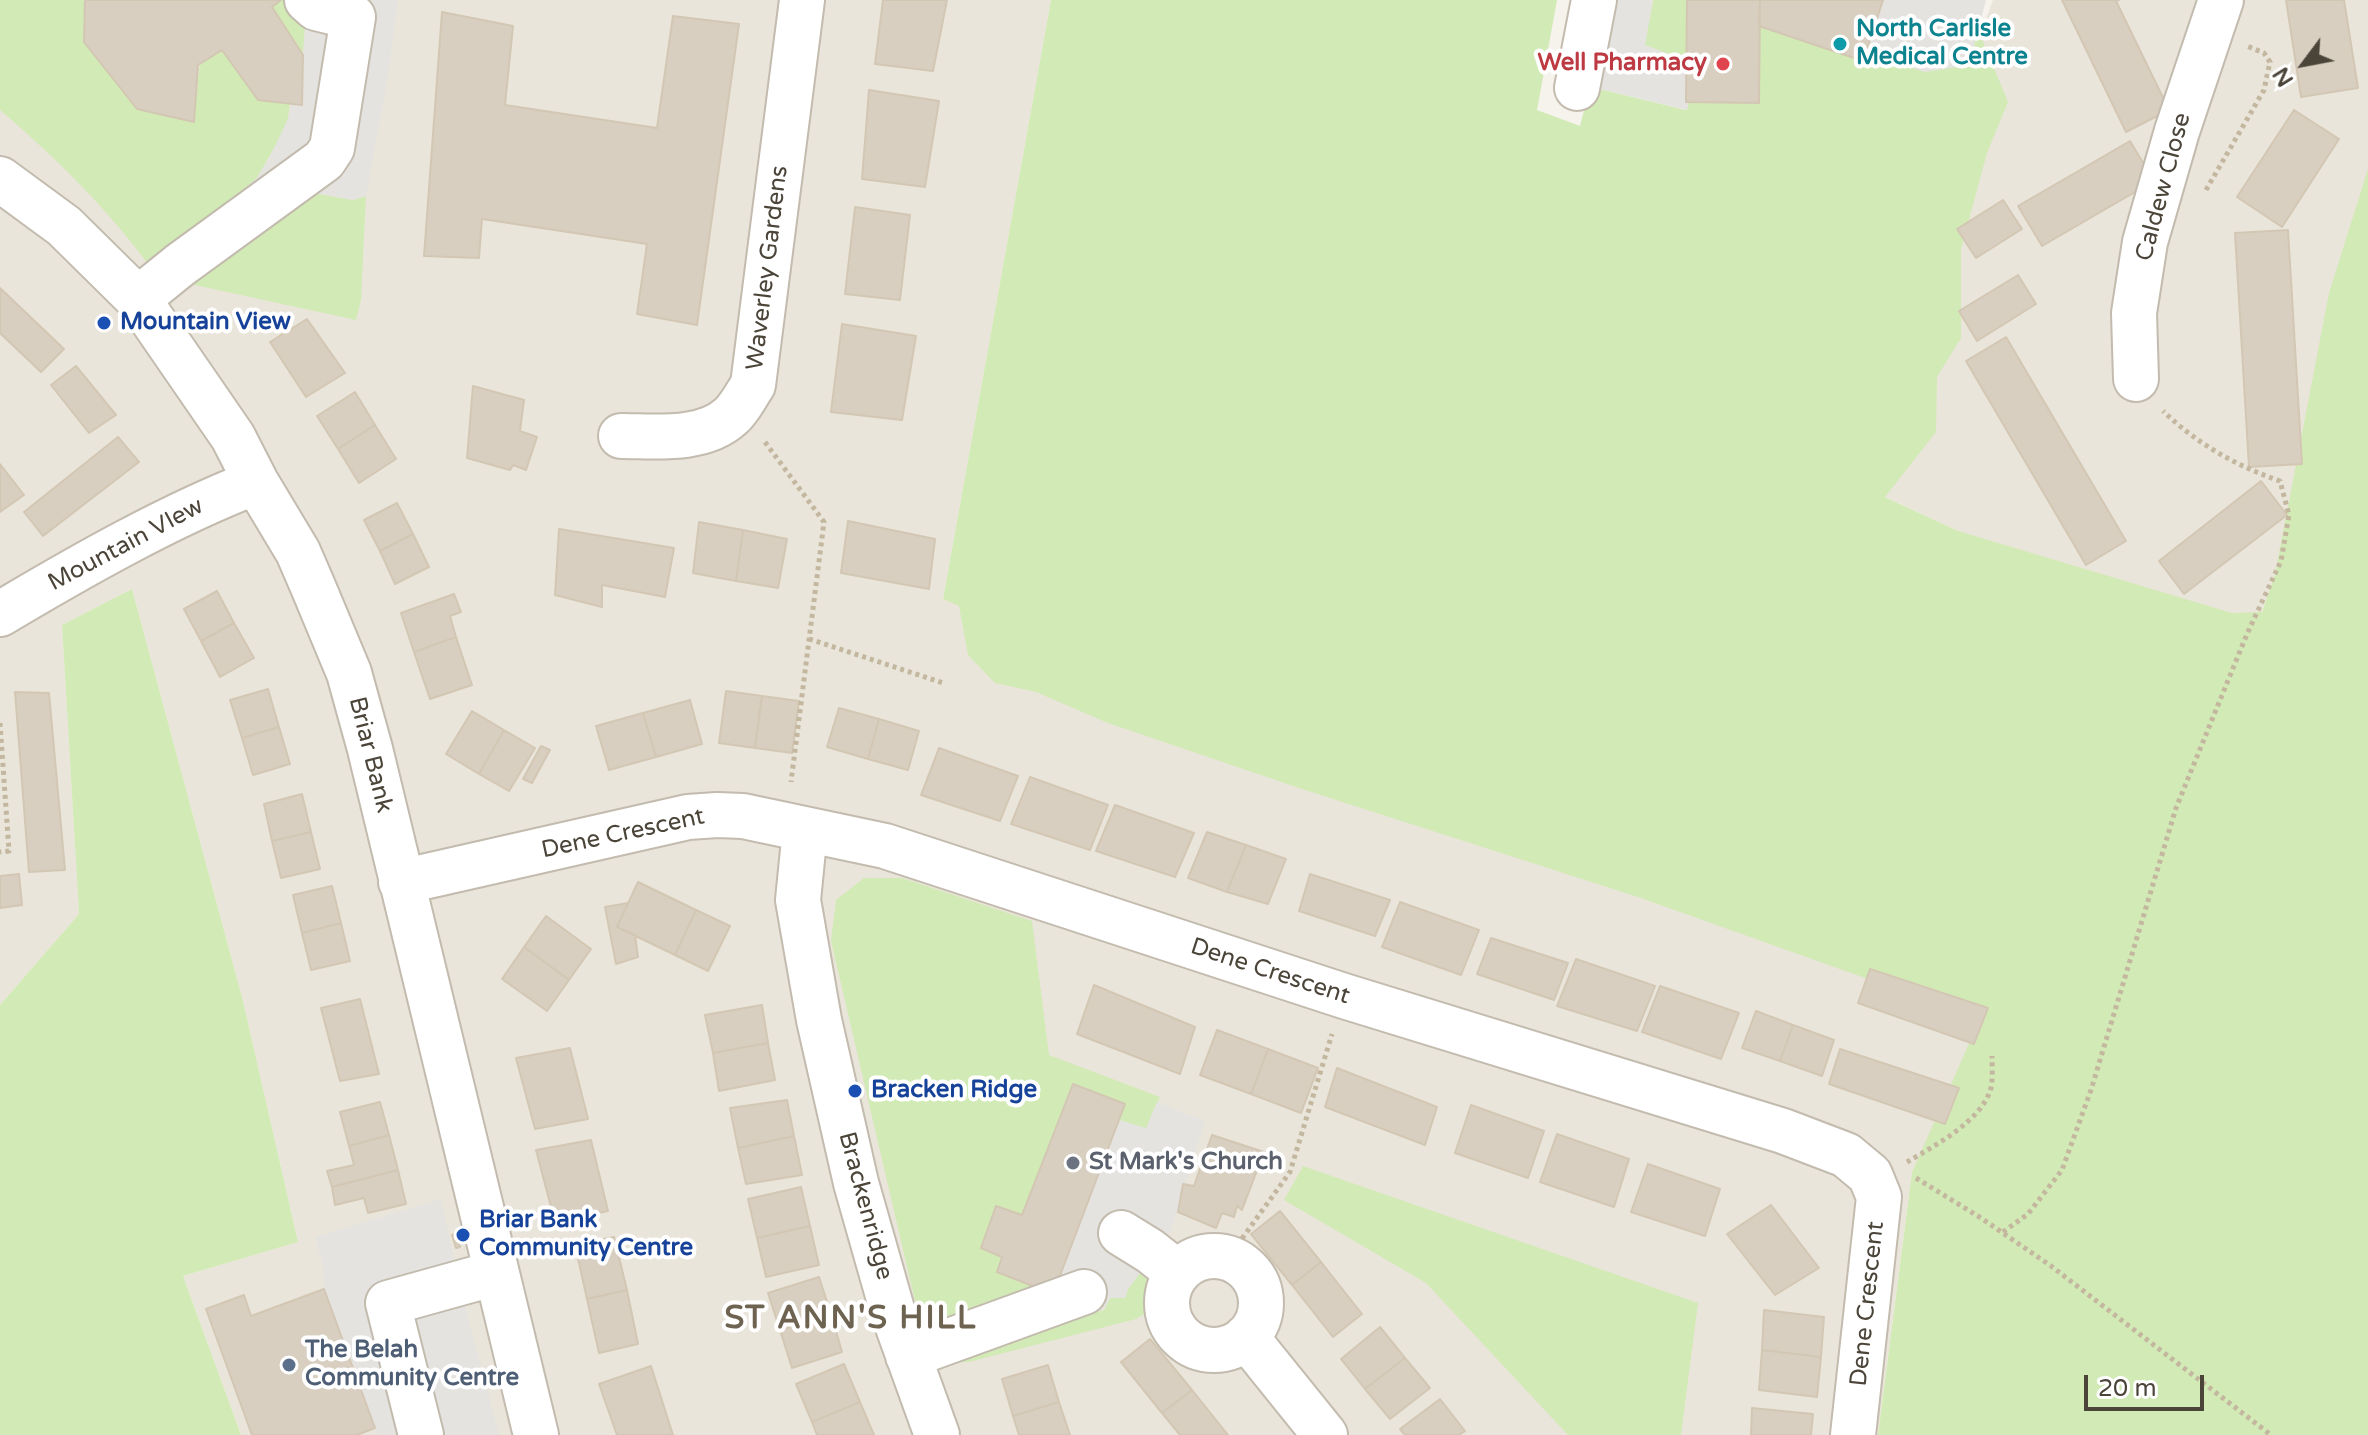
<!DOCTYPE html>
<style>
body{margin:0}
#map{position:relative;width:2368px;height:1435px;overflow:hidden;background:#f6f3ec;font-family:"Varela Round",sans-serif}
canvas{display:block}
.north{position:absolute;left:2264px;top:24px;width:80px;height:80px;-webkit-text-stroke:6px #fff;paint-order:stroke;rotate:238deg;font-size:22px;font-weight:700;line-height:32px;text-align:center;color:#4b4439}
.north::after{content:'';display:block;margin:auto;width:28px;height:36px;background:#4b4439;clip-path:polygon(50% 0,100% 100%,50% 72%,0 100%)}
.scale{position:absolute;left:2084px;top:1375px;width:120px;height:36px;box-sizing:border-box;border:4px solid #4b4439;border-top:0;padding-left:10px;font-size:24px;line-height:28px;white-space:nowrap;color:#4b4439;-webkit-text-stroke:6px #fff;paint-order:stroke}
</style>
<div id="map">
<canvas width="2368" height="1435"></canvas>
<div class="north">N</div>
<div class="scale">20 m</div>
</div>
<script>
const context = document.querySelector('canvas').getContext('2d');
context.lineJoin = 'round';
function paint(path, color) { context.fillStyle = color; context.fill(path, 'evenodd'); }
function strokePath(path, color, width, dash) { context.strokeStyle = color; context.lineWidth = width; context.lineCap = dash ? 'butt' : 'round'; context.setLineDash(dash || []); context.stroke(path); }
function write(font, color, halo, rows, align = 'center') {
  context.font = font + ' "Varela Round",sans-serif'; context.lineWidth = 8; context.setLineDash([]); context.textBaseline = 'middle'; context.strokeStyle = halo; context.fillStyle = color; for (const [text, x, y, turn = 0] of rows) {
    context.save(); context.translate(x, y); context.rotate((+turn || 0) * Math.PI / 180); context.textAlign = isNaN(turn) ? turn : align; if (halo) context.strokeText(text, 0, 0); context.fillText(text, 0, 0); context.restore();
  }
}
const residential = new Path2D(`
 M0 0H1051L943 599 1999 999 1912 1172 1878 1435H241L183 1276 298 1242 243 1001 132 589 62 625 79 914 0 1005Z
 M1993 0H2368V305L2243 666 1854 482 1969 65Z`);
const green = new Path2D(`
 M0 0H85L84 42 137 109 193 122 200 64 222 50 258 100 290 103 288 119 278 141 257 178 151 268C107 208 56 158 0 110Z
 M281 0H307L303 55 272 7Z
 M1051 0H1557L1537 110 1580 126 1588 95 1600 89 1686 110 1644 45 1653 0H1705L1917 59 1982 39 2008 102 1987 153 1961 249V338L1937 377 1936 432 1885 497 1958 531 2232 613 2262 612 2275 574 2329 293 2368 169V1435H1878L1912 1172 1980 1019 1638 897 1302 789 1108 723 1036 692 995 683 968 655 959 606 943 599Z
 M309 192 353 200 366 196 361 300 356 320 181 282Z
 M132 589 243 1001 298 1242 183 1276 241 1435H0V1005L79 914 62 625Z
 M864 878H902L1032 921 1049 1055 1160 1097 1146 1129 1119 1120 1125 1104 1073 1085 1022 1215 996 1206 981 1248 1002 1257 997 1272 1053 1294 1039 1330 1104 1310 1110 1298H1125L1128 1289 1147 1264 1158 1281 1150 1298 1148 1312 1136 1319 969 1362 946 1363 919 1318 831 941 836 900Z
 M1303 1166 1698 1303 1681 1435H1568L1426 1283 1284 1200Z`);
const parking = new Path2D(`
 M307 0H398L388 75 366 196 353 200 309 192 253 210 243 190 257 178 268 161 288 119 303 55Z
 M1605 0H1653L1645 45 1699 65 1687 110 1600 89 1597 83Z
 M1705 0H1986L1969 65 1925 72Z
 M1157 1102 1205 1121 1171 1230 1128 1289 1125 1298H1110L1104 1310 1053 1294 1119 1120 1146 1128Z
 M441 1199 462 1295 499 1435H378L324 1289 323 1265 315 1237Z`);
const building = new Path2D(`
 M85 0H281L272 7 303 55 302 105 258 100 222 50 198 65 194 122 137 109 84 42Z
 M883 0H947L933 71 875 64Z
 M1687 0H1760L1759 103 1686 102Z
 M1760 0H1883L1863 61 1759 26Z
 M2062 0H2119L2116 1 2169 110 2126 132Z
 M2286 0H2344L2358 88 2301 97Z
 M442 12 513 26 505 105 657 128 673 16 739 24 697 325 637 314 647 244 482 219 479 258 424 256Z
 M869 90 939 101 925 187 862 179Z
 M2294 110 2339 139 2282 227 2237 197Z
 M2130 141 2154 181 2042 246 2018 206Z
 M2003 200 2022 229 1976 258 1957 229Z
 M855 207 910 215 900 300 845 294Z
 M2288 230 2302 464 2249 467 2235 233Z
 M2018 275 2036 304 1977 341 1959 311Z
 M0 288 64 349 41 372 0 333Z
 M307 319 345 373 306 397 270 342Z
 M842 324 916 336 902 420 831 412Z
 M2006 337 2126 541 2086 565 1966 361Z
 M76 366 116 415 89 433 51 385Z
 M473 386 524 400 520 431 537 437 526 470 513 465 510 470 467 458Z
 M355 392 375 425 338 449 317 416Z
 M375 425 396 459 359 483 338 449Z
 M118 437 139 462 43 536 24 512Z
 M0 464 24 495 0 512Z
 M2261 481 2287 515 2184 594 2159 561Z
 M397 503 413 534 380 551 364 520Z
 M848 521 935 539 929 589 841 573Z
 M699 522 743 530 736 581 693 573Z
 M559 529 674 548 665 597 602 585V607L555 595Z
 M743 530 787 539 778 588 736 581Z
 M413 534 429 567 395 584 380 551Z
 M217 591 234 623 201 641 184 609Z
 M454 594 461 612 450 616 456 637 414 652 401 613Z
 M234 623 254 658 220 677 201 641Z
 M456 637 472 685 430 699 414 652Z
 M268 689 279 727 242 738 230 700Z
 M726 691 762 696 755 748 719 743Z
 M15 692 49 693 65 870 29 872Z
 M762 696 799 701 792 753 755 748Z
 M690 700 702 744 656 757 643 713Z
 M839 708 879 719 868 759 827 747Z
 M472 711 504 730 479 774 446 754Z
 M643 713 656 757 609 770 596 726Z
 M879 719 919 731 908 770 868 759Z
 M279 727 290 764 253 775 242 738Z
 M504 730 535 748 509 791 479 774Z
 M541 746 550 750 532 783 523 779Z
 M939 748 1018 776 1000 821 921 795Z
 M1030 777 1108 805 1090 850 1011 824Z
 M302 794 311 832 272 841 264 804Z
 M1115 805 1194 833 1175 877 1096 851Z
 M311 832 320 869 281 878 272 841Z
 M1207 832 1246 845 1227 892 1188 878Z
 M1246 845 1286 859 1268 904 1227 892Z
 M19 874 22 905 0 908V876Z
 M1310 874 1390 900 1375 936 1299 911Z
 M638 882 696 910 675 955 617 927Z
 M332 886 341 923 302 933 293 895Z
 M1400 902 1479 930 1461 975 1382 947Z
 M628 903 617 927 635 935 638 957 616 964 605 907Z
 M696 910 730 926 708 971 675 955Z
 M546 916 591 949 569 980 524 947Z
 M341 923 350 961 311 970 302 933Z
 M1491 938 1568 963 1554 1000 1477 974Z
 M524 947 569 980 547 1011 502 979Z
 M1576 959 1655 986 1637 1031 1557 1006Z
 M1870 969 1988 1008 1974 1044 1858 1003Z
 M1094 985 1195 1027 1180 1074 1077 1034Z
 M1660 986 1739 1013 1721 1059 1642 1032Z
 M360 999 379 1074 340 1081 321 1008Z
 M762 1005 768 1043 713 1053 705 1015Z
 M1756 1011 1793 1025 1780 1061 1742 1048Z
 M1793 1025 1834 1040 1822 1076 1780 1061Z
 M1217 1030 1268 1049 1251 1094 1200 1075Z
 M768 1043 775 1080 719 1091 713 1053Z
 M570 1048 588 1119 535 1129 516 1058Z
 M1268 1049 1318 1068 1301 1113 1251 1094Z
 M1840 1049 1959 1088 1945 1124 1829 1084Z
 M1337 1068 1437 1107 1425 1145 1325 1107Z
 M1073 1084 1125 1104 1053 1294 997 1272 1002 1257 981 1248 996 1206 1022 1215Z
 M787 1100 794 1136 738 1148 730 1108Z
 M380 1102 389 1135 349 1146 340 1112Z
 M1471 1105 1544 1131 1528 1178 1455 1153Z
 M1557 1134 1629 1159 1614 1207 1540 1182Z
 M389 1135 398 1170 332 1187 327 1171 354 1165 349 1146Z
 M1212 1135 1264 1152 1242 1210 1237 1206 1234 1217 1222 1213 1216 1228 1178 1212 1183 1184 1194 1186Z
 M794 1136 802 1175 746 1184 738 1148Z
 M591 1140 608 1211 555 1222 536 1150Z
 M1648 1164 1720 1189 1705 1236 1631 1212Z
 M398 1170 406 1204 368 1213 364 1198 335 1205 332 1187Z
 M801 1187 810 1226 757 1238 748 1199Z
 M1771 1205 1819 1268 1775 1295 1727 1234Z
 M1280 1211 1321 1262 1292 1285 1251 1234Z
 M810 1226 819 1265 766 1277 757 1238Z
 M457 1233 460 1247 456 1248 452 1235Z
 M614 1237 627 1290 587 1299 575 1245Z
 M1321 1262 1362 1314 1333 1337 1292 1285Z
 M819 1277 831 1314 780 1330 768 1293Z
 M324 1289 375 1428 357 1435H252L206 1309 244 1295 251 1316Z
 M627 1290 638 1344 599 1353 587 1299Z
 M1764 1310 1824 1317 1821 1357 1762 1350Z
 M831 1314 842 1352 792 1368 780 1330Z
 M1380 1327 1405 1358 1365 1389 1341 1359Z
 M1150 1339 1192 1390 1162 1413 1121 1362Z
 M1762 1350 1821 1357 1817 1397 1759 1390Z
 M1405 1358 1430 1388 1390 1419 1365 1389Z
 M844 1364 860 1402 812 1422 796 1384Z
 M1048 1365 1059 1402 1013 1416 1002 1379Z
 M651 1366 673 1435H617L599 1384Z
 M1192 1390 1228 1435H1180L1162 1413Z
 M1440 1399 1465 1431 1459 1435H1405L1400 1429Z
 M860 1402 874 1435H817L812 1422Z
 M1059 1402 1070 1435H1019L1013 1416Z
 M1752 1408 1813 1414 1811 1435H1751Z`);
const path = new Path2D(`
 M2206 190 2264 90 2270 62 2264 53 2247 46
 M765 442 824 522 791 782
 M809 639 943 683
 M0 723 9 851 0 852
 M1907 1162C1934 1146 1982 1121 1991 1088 1993 1078 1992 1066 1992 1056
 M1916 1178 1981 1218 2051 1266 2271 1435
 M2003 1232 2028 1214 2062 1170 2091 1090 2176 808 2247 634 2281 561 2289 515 2280 481C2236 466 2196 443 2163 411
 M1228 1258 1290 1172 1332 1034`);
const minor = new Path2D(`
 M1577 88 1594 0
 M0 179 64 226 138 299 233 437 256 482 298 552 314 589 349 673 370 749 536 1435
 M138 299 180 265 324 160 332 148 353 17 316 8 307 0
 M2136 379 2134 313 2145 242 2177 131 2221 0
 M621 436C655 436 703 442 731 416 740 408 746 395 753 385L802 0
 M0 614C79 567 170 515 256 482
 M805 830 798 900 819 1020 856 1183 893 1313 937 1435
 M401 882 688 817 717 815 743 816 885 846 1344 996 1783 1131 1846 1155 1870 1175 1879 1197 1853 1435
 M1121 1233 1150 1251 1178 1273
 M1167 1303a47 47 0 1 1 94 0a47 47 0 1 1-94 0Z
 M1246 1337 1325 1435
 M908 1356 1084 1292
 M421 1435 388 1303 496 1273`);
const markers = [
 [1840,44,8,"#0f9aa8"],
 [1723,64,8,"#e0444e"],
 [104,323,8,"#1a4fb4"],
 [855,1091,8,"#1a4fb4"],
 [1073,1163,8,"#6b7280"],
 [463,1235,8,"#1a4fb4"],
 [289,1365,8,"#5c6f8a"]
];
const cultureNames = [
 ["North Carlisle",1856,30],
 ["Medical Centre",1856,58]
];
const healthNames = [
 ["Well Pharmacy",1707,64]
];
const streetNames = [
 ["Caldew Close",2164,187,-75],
 ["Waverley Gardens",768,268,-83],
 ["Mountain VIew",126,545,-28],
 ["Briar Bank",370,755,76],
 ["Dene Crescent",623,834,-12],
 ["Dene Crescent",1270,972,18],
 ["Brackenridge",865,1206,75],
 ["Dene Crescent",1868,1304,-84]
];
const transitNames = [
 ["Mountain View",120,323],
 ["Bracken Ridge",871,1091],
 ["Briar Bank",479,1221],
 ["Community Centre",479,1249]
];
const worshipNames = [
 ["St Mark's Church",1089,1163]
];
const serviceNames = [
 ["The Belah",305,1351],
 ["Community Centre",305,1379]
];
const districtNames = [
 ["ST ANN'S HILL",851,1320]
];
paint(residential, '#eae5da');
paint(green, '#d2eab5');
paint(parking, '#e5e3e0');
paint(building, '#d8cfc1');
strokePath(building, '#d3c7b4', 2);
strokePath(minor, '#c2bbae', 48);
strokePath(path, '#c4b79f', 5, [4, 4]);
strokePath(minor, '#fff', 44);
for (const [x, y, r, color] of markers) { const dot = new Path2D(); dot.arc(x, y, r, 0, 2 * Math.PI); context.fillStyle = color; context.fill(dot); strokePath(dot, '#fff', 3); }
write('bold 24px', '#0d838f', '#fff', cultureNames, 'left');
write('bold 24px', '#be3a42', '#fff', healthNames, 'right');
write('24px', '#4b4439', '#fff', streetNames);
write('bold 24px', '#164399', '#fff', transitNames, 'left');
write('bold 24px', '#5b616d', '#fff', worshipNames, 'left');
write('bold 24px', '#4e5e75', '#fff', serviceNames, 'left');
context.letterSpacing = '2px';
write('bold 32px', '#6e6250', '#fff', districtNames);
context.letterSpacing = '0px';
</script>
